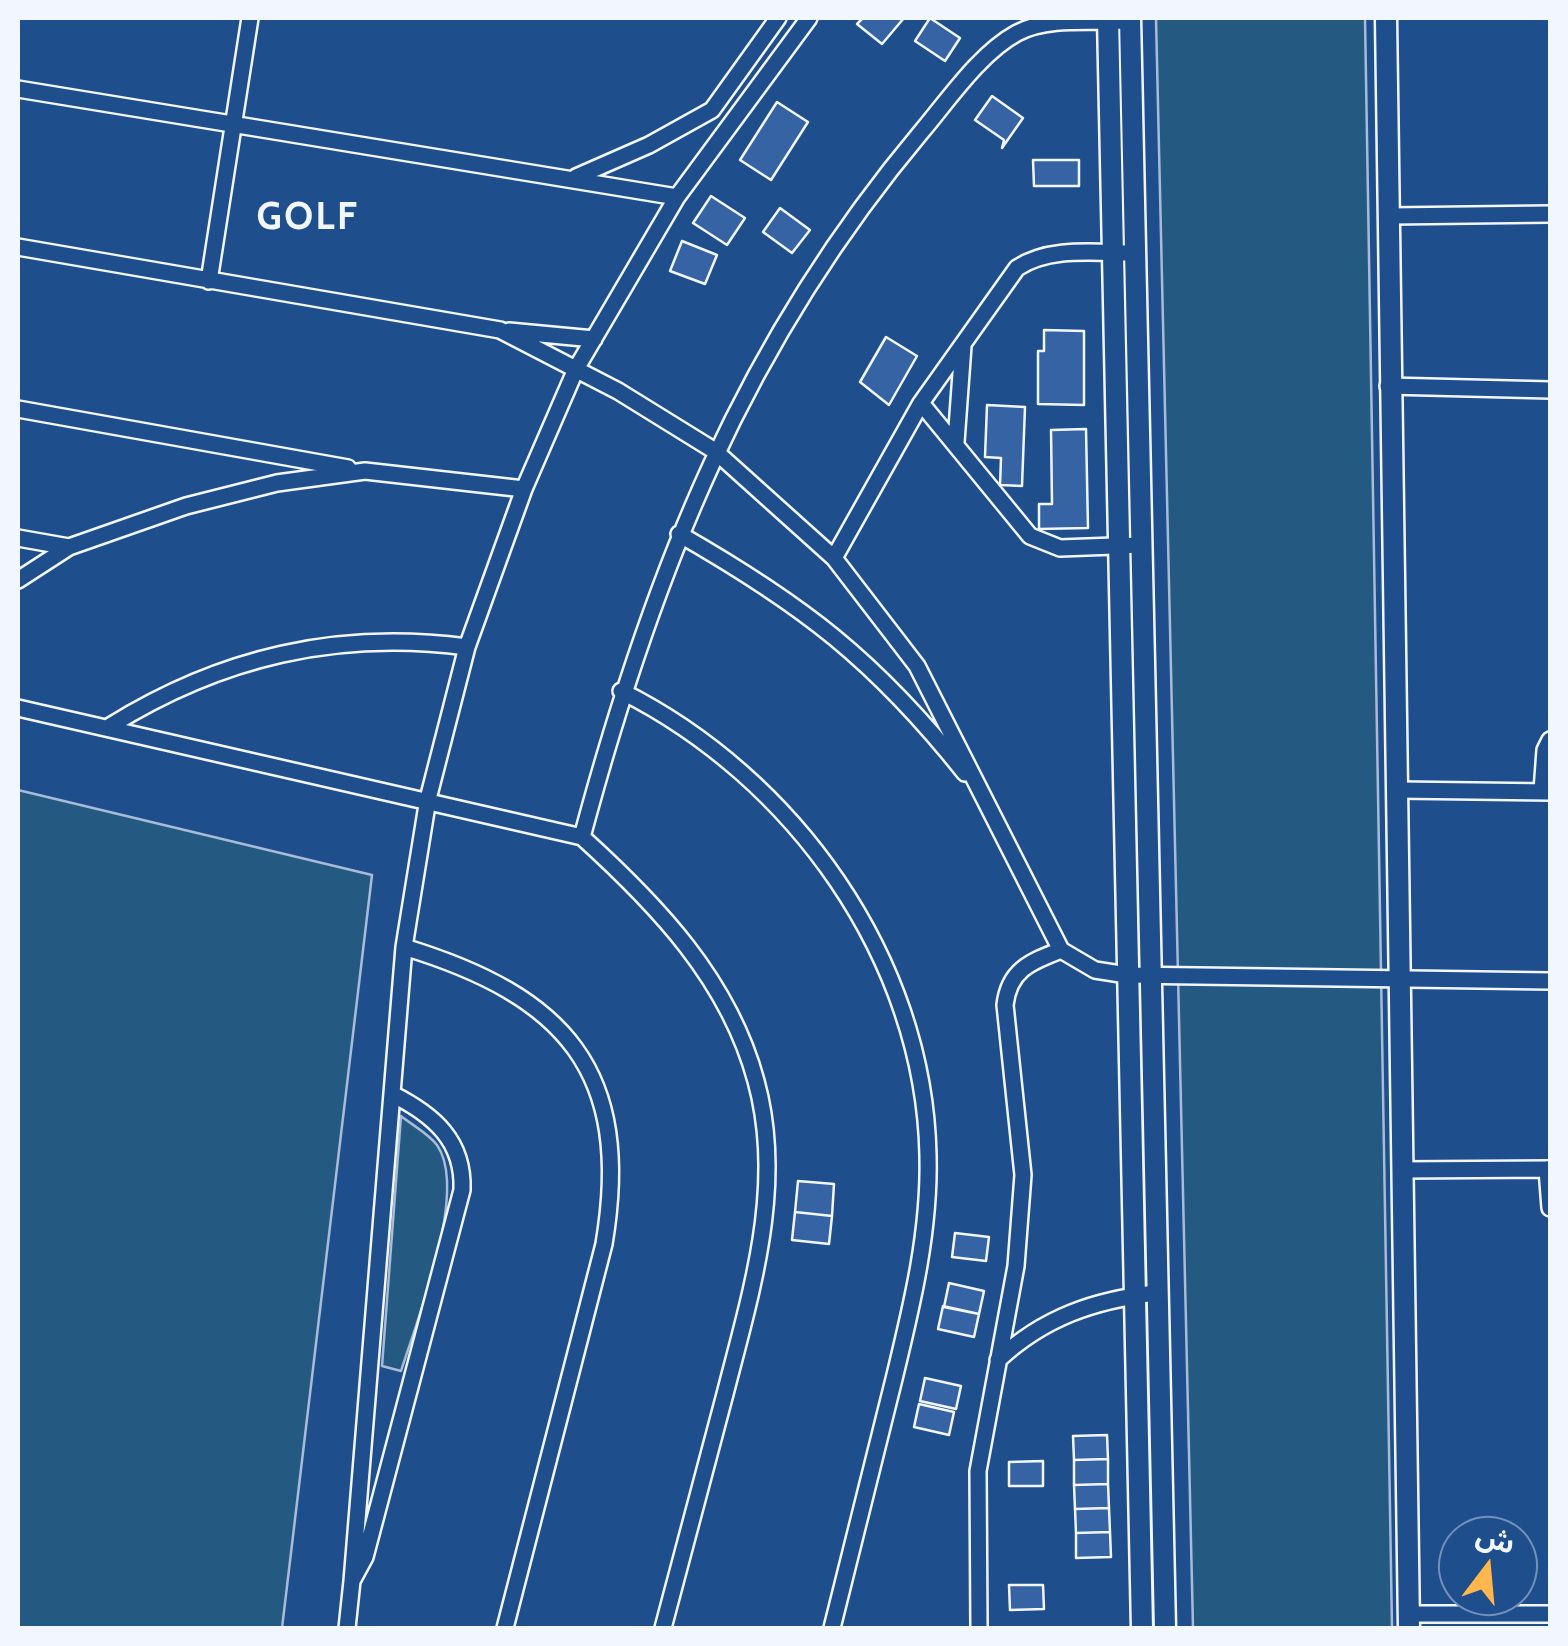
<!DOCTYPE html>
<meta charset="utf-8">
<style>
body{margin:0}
#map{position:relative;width:1568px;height:1646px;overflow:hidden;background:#1f4e8c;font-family:Cabin,"Noto Sans Arabic",sans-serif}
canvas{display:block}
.frame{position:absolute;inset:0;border:20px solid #f2f6ff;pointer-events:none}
.north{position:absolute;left:1438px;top:1516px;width:100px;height:100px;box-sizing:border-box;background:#1f4e8c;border:2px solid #7391ba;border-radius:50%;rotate:16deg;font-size:28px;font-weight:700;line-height:40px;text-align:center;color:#f2f6ff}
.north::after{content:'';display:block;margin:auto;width:35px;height:45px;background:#ffb74d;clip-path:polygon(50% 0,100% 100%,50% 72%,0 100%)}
</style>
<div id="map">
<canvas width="1568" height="1646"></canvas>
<div class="frame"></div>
<div class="north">ش</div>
</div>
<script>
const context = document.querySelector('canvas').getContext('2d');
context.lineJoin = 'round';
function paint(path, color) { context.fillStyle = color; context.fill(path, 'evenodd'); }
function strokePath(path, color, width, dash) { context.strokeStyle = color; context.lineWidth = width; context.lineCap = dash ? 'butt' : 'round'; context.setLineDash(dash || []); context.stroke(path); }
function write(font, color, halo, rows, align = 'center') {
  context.font = font + ' Cabin,sans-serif'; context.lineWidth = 8; context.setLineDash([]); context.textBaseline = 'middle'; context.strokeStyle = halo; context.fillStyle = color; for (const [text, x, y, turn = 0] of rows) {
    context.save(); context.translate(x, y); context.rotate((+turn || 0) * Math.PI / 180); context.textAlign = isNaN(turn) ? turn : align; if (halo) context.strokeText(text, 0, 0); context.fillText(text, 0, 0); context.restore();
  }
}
const green = new Path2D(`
 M1156 18H1365L1392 1628H1193Z
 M18 790 372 875 282 1628H18Z
 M401 1116C412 1125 429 1134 437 1145 469 1191 417 1320 401 1371L382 1366Z`);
const building = new Path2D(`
 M863 18H904L882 44 857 24Z
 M930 18 960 38 945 61 915 41Z
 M992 96 1023 118 1002 148 1004 140 975 120Z
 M777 102 808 122 771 180 740 160Z
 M1033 160H1079V186H1034Z
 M711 196 745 218 727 245 693 223Z
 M780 208 810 230 792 253 763 232Z
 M682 241 717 255 705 284 670 271Z
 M1044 330 1084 331V405L1038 404V351H1044Z
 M886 337 917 356 889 405 860 382Z
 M987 405 1025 407 1022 486 1000 485 1001 458 985 457Z
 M1086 429 1088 528 1039 529V504H1052L1051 430Z
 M798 1181 834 1184 832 1216 795 1212Z
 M795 1212 832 1216 829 1244 792 1240Z
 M955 1233 989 1237 986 1261 952 1257Z
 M949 1283 984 1291 979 1314 944 1307Z
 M943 1306 979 1314 974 1337 938 1329Z
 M925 1378 961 1386 956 1409 920 1401Z
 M919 1404 954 1412 949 1435 914 1427Z
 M1107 1435 1108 1459 1074 1460 1073 1436Z
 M1108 1459V1484L1074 1485V1460Z
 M1043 1461V1486H1009V1462Z
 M1108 1484 1109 1508 1075 1509 1074 1485Z
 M1109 1508 1110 1532 1076 1533 1075 1509Z
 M1110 1532 1111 1557 1076 1558V1533Z
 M1009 1585H1043L1044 1609 1010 1610Z`);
const street = new Path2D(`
 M18 89 677 197
 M576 177 649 145 712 110 778 18
 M1390 216 1550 214
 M18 247 500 330 618 391 715 451 834 558 917 666 1061 950 1095 970 1127 975 1550 981
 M209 281 250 18
 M509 331 594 339
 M1388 386 1550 390
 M921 403 1030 536 1060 548 1141 545
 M18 409 348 468
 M956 442 963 346
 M679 534C803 605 875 660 965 773
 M18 538 69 547
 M834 558 921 403 1017 268C1050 246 1096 253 1135 253
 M18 580 69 547 186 506 277 483 365 471 524 489
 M621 691C793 777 924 958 928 1155 930 1231 912 1305 894 1379 874 1462 853 1545 832 1628
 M18 708 582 837C657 905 729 980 756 1081 785 1186 751 1292 725 1394 705 1472 684 1550 663 1628
 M110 726C221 657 337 630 467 647
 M1398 790 1550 792
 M1542 791 1545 750 1550 740
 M582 837C653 572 743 344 922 131 949 99 980 53 1017 33 1048 16 1096 23 1130 21
 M404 947C565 996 633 1071 604 1244L505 1628
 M1547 1169 1550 1208
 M1401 1170 1550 1169
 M998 1360C1044 1317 1095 1300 1156 1293
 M352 1581 404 947 428 799 467 647 524 489 576 369 677 197 809 18
 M1409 1614H1550
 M347 1628 352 1581 365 1557 462 1190C464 1141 434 1115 392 1094
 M979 1628 978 1471 1016 1266 1023 1175 1005 1005C1009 970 1030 962 1061 950`);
const secondary = new Path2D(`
 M1108 18 1142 1628
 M1130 18 1165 1628
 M1386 18 1409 1628`);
const districtNames = [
 ["GOLF",308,218]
];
paint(green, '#245a82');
strokePath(green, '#a8bbd7', 2.5);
paint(building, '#3563a3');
strokePath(building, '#f2f6ff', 2.5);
strokePath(street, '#f2f6ff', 20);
strokePath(secondary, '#f2f6ff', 25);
strokePath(street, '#1f4e8c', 15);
strokePath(secondary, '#1f4e8c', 20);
context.letterSpacing = '2.5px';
write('bold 38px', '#f2f6ff', '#1f4e8c', districtNames);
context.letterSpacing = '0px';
</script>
